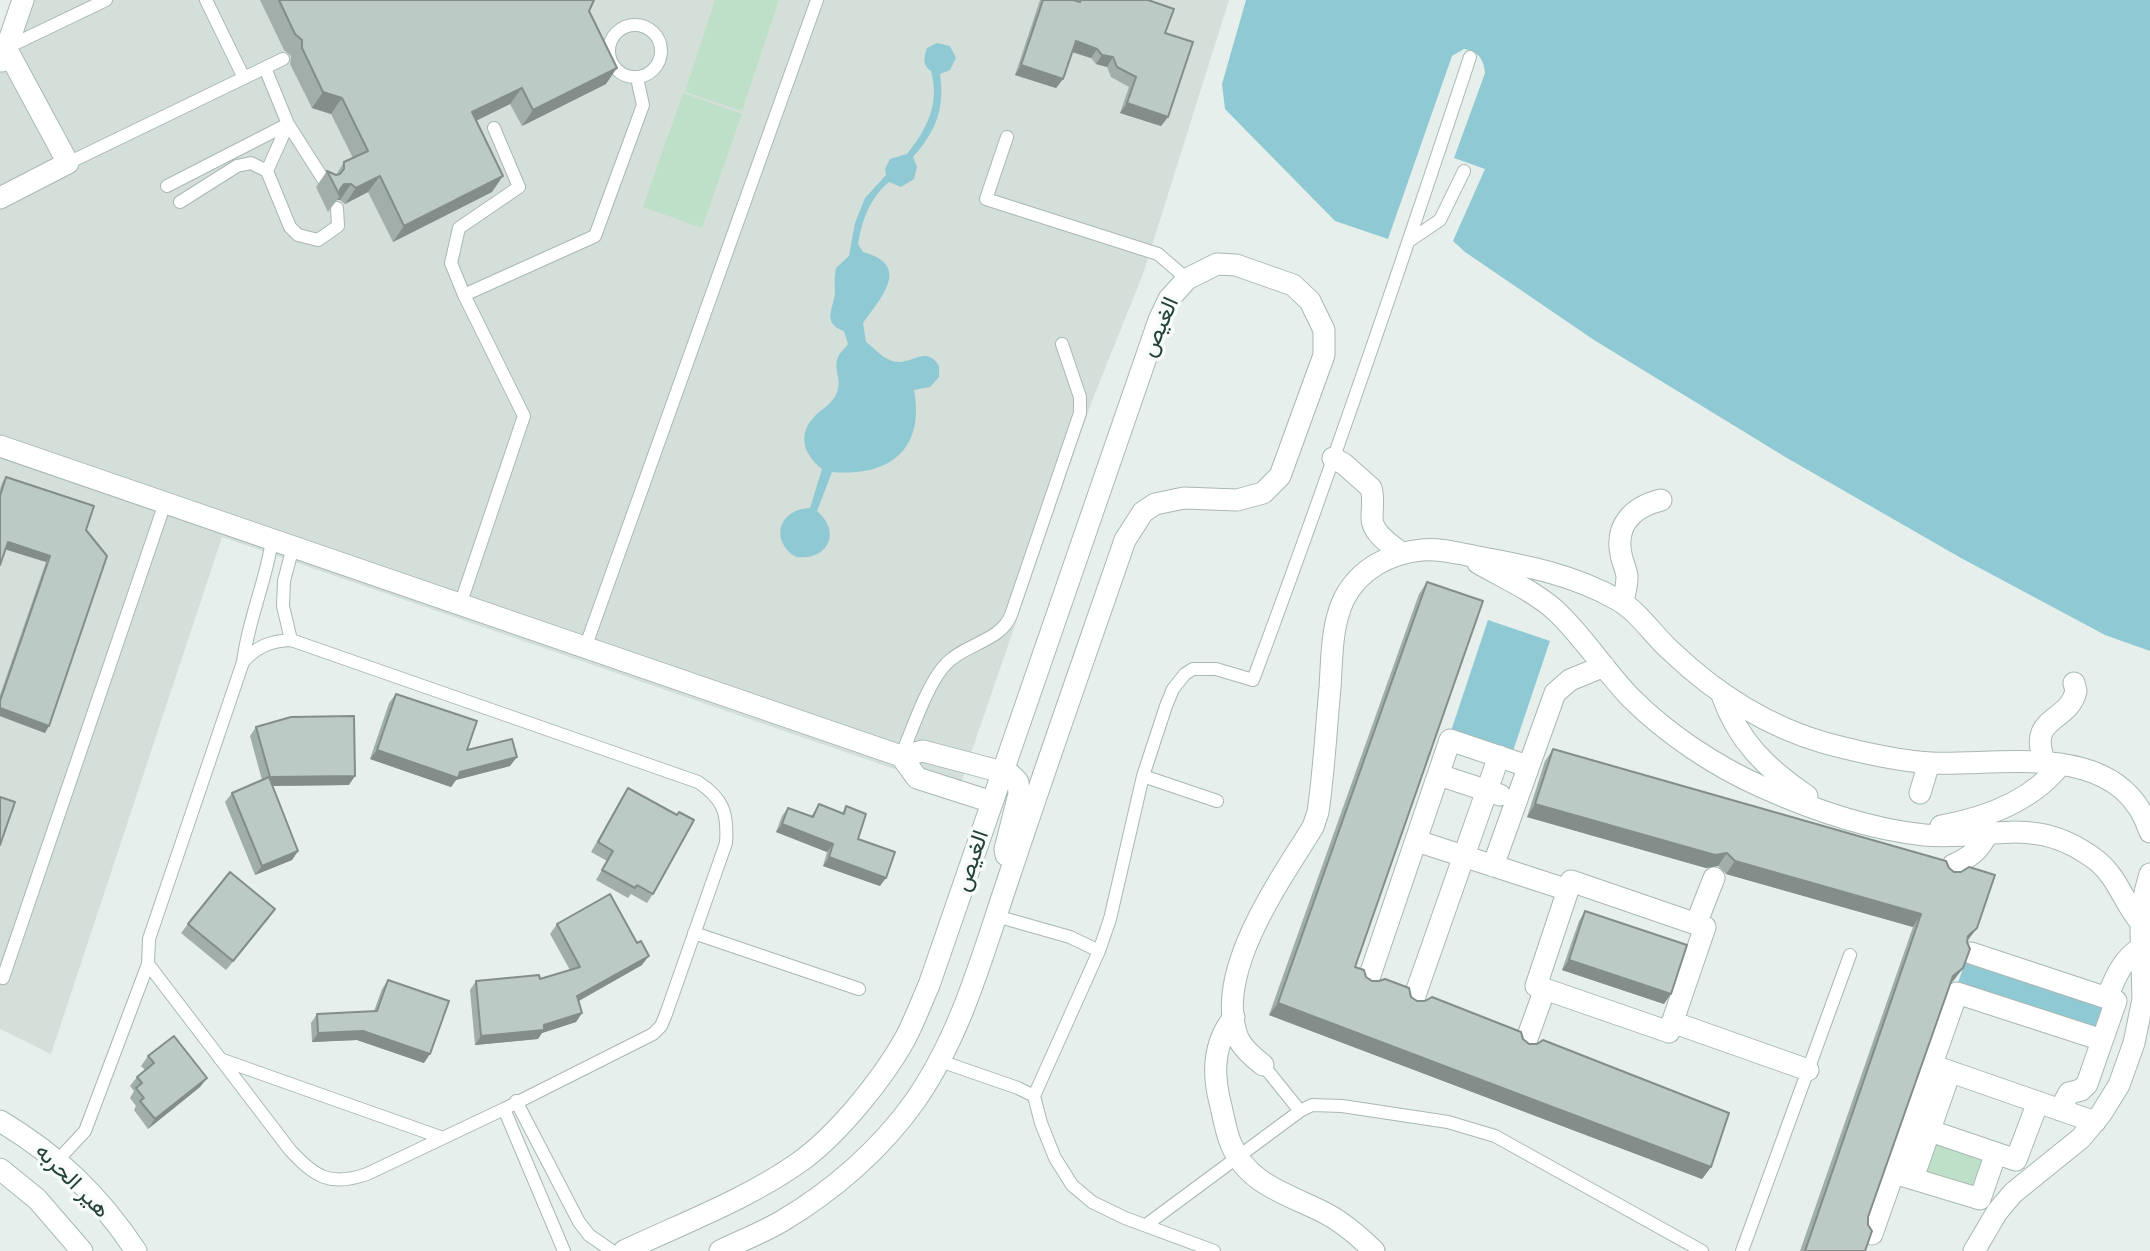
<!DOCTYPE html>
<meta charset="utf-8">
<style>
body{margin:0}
canvas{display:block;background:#e6efeb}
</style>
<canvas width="2150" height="1251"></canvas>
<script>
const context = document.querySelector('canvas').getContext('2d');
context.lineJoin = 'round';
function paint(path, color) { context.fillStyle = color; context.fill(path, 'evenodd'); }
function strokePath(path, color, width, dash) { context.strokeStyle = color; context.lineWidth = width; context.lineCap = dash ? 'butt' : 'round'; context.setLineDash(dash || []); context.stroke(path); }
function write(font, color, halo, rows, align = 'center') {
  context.font = font + ' "Open Sans",Vazirmatn,sans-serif'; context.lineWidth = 7; context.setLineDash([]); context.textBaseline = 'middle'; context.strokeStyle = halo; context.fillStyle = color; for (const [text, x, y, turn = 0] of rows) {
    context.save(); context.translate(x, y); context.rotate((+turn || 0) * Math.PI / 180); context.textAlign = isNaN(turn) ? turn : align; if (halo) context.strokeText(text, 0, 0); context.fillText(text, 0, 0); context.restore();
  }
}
const built = new Path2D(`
 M14 0H1229L1143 274 1092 401 958 791 222 537 51 1054 0 1029V39Z`);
const green = new Path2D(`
 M715 0H779L742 111 685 92Z
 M683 93 742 114 702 228 643 207Z
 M1929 1141 1991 1160 1981 1192 1919 1173Z`);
const water = new Path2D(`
 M1246 0H2150V651L2105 635 1961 558 1787 458 1594 340 1465 252 1453 241 1485 169 1454 158 1485 73C1484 59 1478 51 1464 49L1452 56 1388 239 1335 221 1225 109 1222 84Z
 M937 43 950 46 956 58 950 70 940 74C945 109 936 131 913 157L917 167 914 179 901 187 889 182C870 198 862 220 858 244L863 252C912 265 881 298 863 323L866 342C876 349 885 362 899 362 914 362 927 346 939 366V377L930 387 914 390C925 450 889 477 832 472L817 511C842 532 828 561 796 557 769 540 779 509 810 508L822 469C805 456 797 436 813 418 822 408 834 404 838 389 841 378 833 368 838 357 840 352 845 349 848 344L844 331C821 323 834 308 835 292 835 283 834 277 836 268L849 256 855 223 865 198 886 175 885 169 890 159 907 154C927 129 940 104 931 71 922 65 924 57 927 48Z
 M1488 620 1550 641 1513 751 1451 731Z
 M1965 962 2109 1010 2101 1034 1957 986Z`);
const lane = new Path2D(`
 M206 0 244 78
 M609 51a26 26 0 1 1 52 0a26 26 0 1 1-52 0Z
 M6 48 106 0
 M265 68 288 124 325 182
 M1007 137 986 199 1158 254 1187 279
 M68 163 283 59
 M267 171 288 124
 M167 186 288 124
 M180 202 237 166 251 163 267 171 290 227 298 235 318 240 338 226 337 208
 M1409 241 1440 220 1464 171
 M464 295 595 236 643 105 637 78
 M460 605 524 416 464 295 451 263 459 228 519 187 494 128
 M291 640 698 782C724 799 728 814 726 843L666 1014 661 1026 653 1034 504 1109 367 1174C330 1187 315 1177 290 1150L148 964 149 939 243 662C257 646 271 641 291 640Z
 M291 640 283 606 284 581 293 547
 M585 648 817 0
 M243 662C248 620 266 582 272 540
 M901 756C912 731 928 681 947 663 965 644 1001 641 1011 615L1080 413V397L1062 344
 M1143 776 1217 801
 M996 916 1070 937 1099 951
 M694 933 859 989
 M3 978 165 503
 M220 1059 443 1138
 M940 1061 1018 1088 1034 1096
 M1263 1065 1300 1111
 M516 1101 579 1222 589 1235 612 1251
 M504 1109 564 1251
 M58 1160 85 1131 148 964
 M1146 1225 1300 1111 1312 1105 1342 1106 1448 1122 1495 1136 1702 1251
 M1214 1251 1125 1218 1092 1202 1072 1185 1055 1158 1041 1123 1034 1096 1099 951 1110 919 1143 776 1166 706 1173 689 1185 674 1193 669H1216L1253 680C1330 474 1401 266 1470 57
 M1742 1251 1850 955`);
const street = new Path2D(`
 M2 61 23 0
 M0 198 68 163 6 48
 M0 446 901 756 923 751 1010 774 1018 782 1019 794 1005 849 1006 855
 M1333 458 1344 464 1371 488C1374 498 1372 507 1372 518 1372 533 1390 544 1401 553
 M1478 563C1504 578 1532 590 1555 610 1583 636 1604 670 1631 698 1667 734 1715 766 1762 787 1811 809 1869 829 1924 835 1991 841 2035 813 2096 860 2118 877 2124 904 2142 924
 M1622 602C1625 594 1627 585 1627 576 1626 569 1622 561 1621 554 1615 525 1633 507 1661 500
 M1722 695C1738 741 1767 769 1807 796
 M901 756 917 778 992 802
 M2045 762C2026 716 2069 723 2076 691L2074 683
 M1439 775 1500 795
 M1920 793 1929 763
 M1941 826C1986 818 2033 800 2061 764
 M1417 841 1568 890
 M1493 866 1555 693 1570 680 1604 666
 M1950 872 1953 865C1970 857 1979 851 1987 834
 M1571 881 1705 927 1669 1032 1536 986Z
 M1696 924 1714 878
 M1971 953 2116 1001 2087 1084 2081 1090 2069 1093 2060 1110
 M1368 981 1450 740 1527 766
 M2107 998C2115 978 2122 959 2142 947
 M1413 1001 1499 756
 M1234 1017C1215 1041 1212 1068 1219 1098 1223 1113 1225 1130 1231 1144 1248 1185 1288 1194 1323 1212 1343 1222 1359 1236 1374 1251
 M1672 1022 1808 1070
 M1525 1044 1545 989
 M1263 1065C1254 1058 1243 1049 1238 1038 1212 974 1281 879 1313 827L1318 812C1324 771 1326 730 1330 688 1332 659 1331 626 1344 599 1359 569 1390 553 1422 550 1440 548 1460 554 1478 557 1528 566 1574 575 1618 600 1639 612 1653 635 1671 651 1715 693 1766 726 1825 743 1859 752 1897 761 1931 763 2006 766 2120 739 2150 832
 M1931 1065 2095 1122
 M1910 1124 2016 1160 2038 1102
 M1894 1173 1980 1199 1996 1153
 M1913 1178 1950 1072
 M1872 1234 1957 993 2102 1040
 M624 1251C683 1223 748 1199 801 1161 838 1134 882 1080 905 1039 914 1022 921 1003 929 985L1159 320 1169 299 1187 279 1217 264 1236 265 1293 285 1310 301 1324 330V355L1280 476 1263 493 1237 500 1184 498 1155 504 1143 512 1125 540C1087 650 1048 760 1011 871 984 949 963 1032 915 1101 881 1149 833 1191 782 1221 762 1233 740 1241 720 1251
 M1974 1251 1997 1212 2013 1193 2081 1138 2101 1114 2119 1085 2134 1043 2143 999 2141 930 2145 892 2150 874`);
const secondary = new Path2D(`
 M0 1121C57 1155 99 1195 136 1251
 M0 1169 37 1199 82 1251`);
const wall = new Path2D(`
 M260 0H594L589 11 606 84 522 126 510 104 476 121 492 192 393 242 368 192 345 204 340 200H337L328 212 316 187 327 171 336 175 344 162 353 158 331 114 312 108 290 64 291 56 284 50Z
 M1040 0H1073L1077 1 1078 0H1148L1165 33 1168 117 1161 126 1120 113 1129 87 1111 77 1107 67 1096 64 1091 58 1072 52 1063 79 1056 88 1015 75Z
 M6 477 86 530 45 733 0 716V695L46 562 5 549 0 565V489L2 483Z
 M1427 582 1355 967 1372 981 1411 997 1417 1001 1523 1039 1711 1167 1702 1179 1269 1015 1419 594Z
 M396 694 467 750 510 766 456 780 451 787 370 759 389 703Z
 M256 727 349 785 272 786 298 851 292 860 255 875 225 802 232 793 262 780 250 736Z
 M1553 749 1946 861 1967 941 1963 968 1951 983 1868 1217 1865 1251H1800L1913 927 1726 874 1718 866 1706 868 1527 817 1545 761Z
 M628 788 653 894 647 903 631 894 628 898 596 880 607 861 591 852 622 797Z
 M819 804 842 813 846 806 858 839 880 886 823 866 827 852 776 832 782 816 788 808 811 817Z
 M275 909 226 970 181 933 188 924Z
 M1585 911 1664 1004 1562 970 1579 921Z
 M557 924 642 965 579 1001 582 1013 576 1022 542 1033 538 1039 475 1045 470 990 476 981 540 979 570 970 550 934Z
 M388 980 424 1063 357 1040 312 1042 311 1023 317 1014 374 1011 382 989Z
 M148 1056 207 1078 200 1087 148 1129 134 1110 136 1106 130 1098 134 1091 130 1086 137 1077 145 1070 141 1066Z`);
const shadedWall = new Path2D(`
 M1076 41 1097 49 1091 58 1069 51Z
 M1102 55 1113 57 1107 67 1096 64Z
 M1021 65 1063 79 1056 88 1015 75Z
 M617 68 606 84 522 126 533 110Z
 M522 88 510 104 461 128 472 112Z
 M323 92 342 98 331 114 312 108Z
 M1127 103 1168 117 1161 126 1120 113Z
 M380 176 368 192 345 204 356 188Z
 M503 176 492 192 393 242 404 226Z
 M344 184H351L340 200H337L340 196 338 192Z
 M8 542 50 556 46 562 4 549Z
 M0 708 49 726 45 733 0 716Z
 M377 750 460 772 517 757 510 766 456 780 451 787 370 759Z
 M355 776 349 785 264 786 270 777Z
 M1535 804 1727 853 1718 866 1706 868 1527 817Z
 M782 824 833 844 827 852 776 832Z
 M298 851 292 860 255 875 262 866Z
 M829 857 886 878 880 886 823 866Z
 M1735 861 1921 914 1913 927 1726 874Z
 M275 909 268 919 226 970 233 961Z
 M1977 928 1968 940 1959 948 1968 936Z
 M649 956 642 965 571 1005 577 996Z
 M1569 960 1671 994 1664 1004 1562 970Z
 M1963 968 1954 980 1945 989 1953 976Z
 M1278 1003 1711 1167 1702 1179 1269 1015Z
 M582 1013 576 1022 542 1033 538 1039 475 1045 481 1036 544 1025Z
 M363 1031 430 1054 424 1063 357 1040 312 1042 318 1033Z
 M207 1078 200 1087 148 1129 155 1119Z`);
const building = new Path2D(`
 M279 0H594L589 11 617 68 533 110 522 88 472 112 503 176 404 226 380 176 356 188 351 184H344L340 189V196L327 171 336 175 340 174 344 169V162L368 151 342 98 323 92 302 48V40L295 34Z
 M1043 0H1073L1080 2 1081 0H1148L1174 9 1165 33 1193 42 1168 117 1127 103 1136 77 1117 67 1113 57 1102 55 1097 49 1076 41 1063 79 1021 65Z
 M6 477 94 506 86 530 107 556 49 726 0 708V701L50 556 8 542 0 565V496Z
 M1427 582 1483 601 1355 967 1364 970 1366 977 1372 981H1379L1385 979 1409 988 1411 997 1417 1001H1425L1432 997 1521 1032 1523 1039 1529 1044H1537L1543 1040 1729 1113 1711 1167 1278 1003Z
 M396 694 477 721 467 750 512 739 517 757 460 772 458 778 377 750Z
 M354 716 355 776 270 777 256 727 291 717Z
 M1553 749 1946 861 1949 868 1954 872H1961L1969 867 1995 875 1977 928 1968 936 1967 942 1970 949 1963 968 1953 976 1868 1217V1225L1872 1231 1865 1251H1805L1921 914 1735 861 1727 853 1715 855 1535 804Z
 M269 777 298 851 262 866 232 793Z
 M628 788 677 815 679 812 694 820 653 894 637 885 635 888 602 870 613 851 598 842Z
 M0 797 15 802 0 845Z
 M819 804 844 814 846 806 866 814 858 839 895 852 886 878 829 857 833 844 782 824 788 808 813 817Z
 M230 872 275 909 233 961 188 924Z
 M610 894 637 943 641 941 649 956 577 996 582 1013 544 1025V1030L481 1036 476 981 539 975 540 979 580 967 557 924Z
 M1585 911 1687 945 1671 994 1569 960Z
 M388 980 449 1001 430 1054 363 1031 318 1033 317 1014 377 1011Z
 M174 1036 207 1078 155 1119 140 1101 144 1098 136 1088 142 1083 137 1077 154 1063 148 1056Z`);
const streetNames = [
 ["الغيص",1160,327,-66],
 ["الغيص",972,861,-71],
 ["هير الحربه",72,1181,45]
];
paint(built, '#d4dfda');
paint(green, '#bfe0c8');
paint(water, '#8ec9d4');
strokePath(lane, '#a8b8b2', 14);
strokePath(street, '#a8b8b2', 23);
strokePath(secondary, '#a4bbb3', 23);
strokePath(lane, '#fff', 12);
strokePath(street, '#fff', 21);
strokePath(secondary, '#fff', 21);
paint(wall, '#a1aea9');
paint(shadedWall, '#838d89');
paint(building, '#bbcac4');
strokePath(building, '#838d89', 2);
write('23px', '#24423a', '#f7fbf9', streetNames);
</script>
